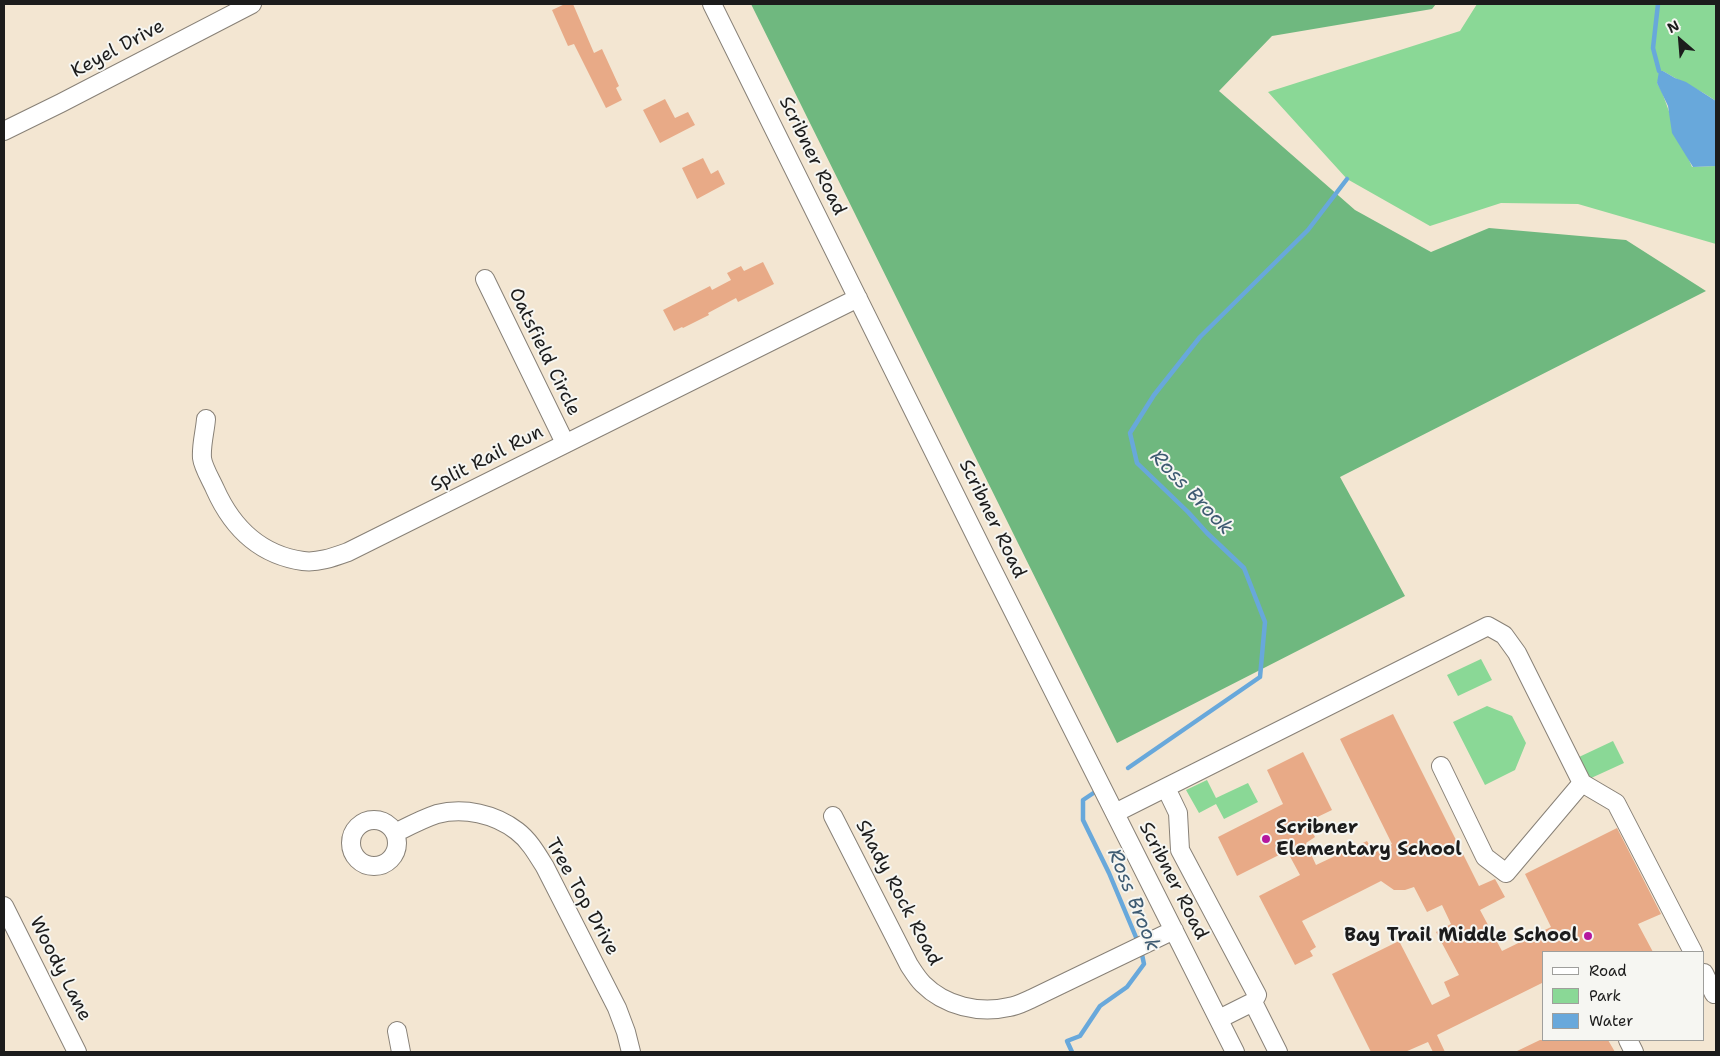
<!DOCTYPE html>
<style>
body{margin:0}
#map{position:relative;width:1720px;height:1056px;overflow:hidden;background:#f3e6d2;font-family:"Shantell Sans",sans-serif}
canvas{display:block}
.frame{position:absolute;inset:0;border:5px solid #1c1c1c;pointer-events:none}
.legend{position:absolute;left:1542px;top:951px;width:162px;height:90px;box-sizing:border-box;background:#f6f6f2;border:1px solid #9f9f9c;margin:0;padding:6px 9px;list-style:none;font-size:15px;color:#1c1c1c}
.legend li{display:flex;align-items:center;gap:10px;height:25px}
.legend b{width:25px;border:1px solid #9f9f9c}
.north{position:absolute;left:1655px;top:15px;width:50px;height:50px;-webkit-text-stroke:4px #f6f6f2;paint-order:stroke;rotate:333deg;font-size:14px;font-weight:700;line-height:20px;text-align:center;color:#1c1c1c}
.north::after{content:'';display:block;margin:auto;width:18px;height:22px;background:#1c1c1c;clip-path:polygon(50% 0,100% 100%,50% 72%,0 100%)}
</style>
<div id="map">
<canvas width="1720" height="1056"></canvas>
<div class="frame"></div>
<ul class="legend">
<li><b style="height:6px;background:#fff"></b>Road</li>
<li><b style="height:14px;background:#8ad896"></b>Park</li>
<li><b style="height:14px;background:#68a8db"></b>Water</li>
</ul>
<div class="north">N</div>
</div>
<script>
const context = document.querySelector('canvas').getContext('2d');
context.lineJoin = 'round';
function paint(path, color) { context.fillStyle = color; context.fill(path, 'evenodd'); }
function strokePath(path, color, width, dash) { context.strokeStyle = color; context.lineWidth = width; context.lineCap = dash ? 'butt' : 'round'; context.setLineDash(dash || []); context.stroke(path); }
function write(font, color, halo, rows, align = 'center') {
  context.font = font + ' "Shantell Sans",sans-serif'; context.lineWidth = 4; context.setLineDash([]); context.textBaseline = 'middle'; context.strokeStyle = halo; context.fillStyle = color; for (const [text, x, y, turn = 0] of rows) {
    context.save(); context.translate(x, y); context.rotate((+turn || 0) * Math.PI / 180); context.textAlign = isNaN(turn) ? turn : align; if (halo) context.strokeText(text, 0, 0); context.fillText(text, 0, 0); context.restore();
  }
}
const green = new Path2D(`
 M1477 4H1716V101C1699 89 1681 82 1663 71L1657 83 1662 92 1671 117 1692 167 1716 166V244L1578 204 1501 203 1430 226 1347 179 1268 92 1460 31Z
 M1481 659 1492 680 1458 696 1447 675Z
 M1487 706 1512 716 1526 743 1515 770 1485 785 1453 722Z
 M1613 741 1624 763 1589 779 1579 757Z
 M1207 780 1216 798 1248 783 1258 802 1224 819 1216 804 1199 813 1186 790Z`);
const forest = new Path2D(`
 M751 4H1436L1432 9 1272 36 1219 91 1355 210 1431 252 1489 228 1626 240 1706 291 1340 477 1405 596 1117 743Z`);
const water = new Path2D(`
 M1659 71H1663L1675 78 1686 82 1716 101V166L1693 167 1672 133 1668 106 1657 83Z`);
const stream = new Path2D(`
 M1658 4 1653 48 1659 71
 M1128 768 1260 677 1265 622 1244 568 1207 533 1188 512 1137 463 1130 433 1154 395 1200 337 1308 230 1347 179
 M1095 792 1083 800V820L1109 873 1138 942
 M1072 1052 1067 1041 1080 1036 1100 1006 1127 987 1144 964 1141 950`);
const building = new Path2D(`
 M565 4H573L594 53 602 49 619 86 616 88 622 100 606 108 574 44 568 46 552 10Z
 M665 99 675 118 688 112 695 125 660 143 643 110Z
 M703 158 711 174 718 170 725 184 697 199 682 168Z
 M763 262 774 284 738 302 736 298 708 313 709 315 683 328 682 327 674 331 663 310 710 286 712 290 731 280 727 273 741 266 744 271Z
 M1393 714 1479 886 1495 879 1505 897 1480 910 1502 951 1551 927 1525 874 1617 828 1661 914 1638 924 1653 952H1544V982L1437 1035 1445 1052H1433L1428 1042 1405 1052H1371L1332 974 1399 941 1432 1005 1450 996 1444 982 1459 975 1436 932 1451 924 1442 905 1427 912 1414 887 1405 890H1394L1381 881 1302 921 1316 947 1310 951 1313 956 1295 965 1259 896 1300 875 1287 851 1237 876 1218 837 1283 804 1267 770 1303 752 1332 810 1307 822 1315 837 1306 843 1316 865 1367 841 1374 853 1392 844 1340 739Z
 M1540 1040H1608L1615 1052H1515Z`);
const minor = new Path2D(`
 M712 4 986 557 1235 1052
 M4 131 61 103 252 4
 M485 279 565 443
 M206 419C205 432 201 445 202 458 203 467 211 480 215 489 232 527 260 555 303 561 318 563 334 557 348 552L858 298
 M1582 783 1616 803 1693 952
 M1166 788 1178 813 1180 850 1257 995 1253 1002 1278 1052
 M1115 813 1488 626 1504 635 1517 653 1582 783 1506 873 1485 857 1441 766
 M833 816 909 965C913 971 917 978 923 984 945 1006 979 1014 1009 1007 1017 1006 1024 1002 1031 999L1174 930
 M351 843a23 23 0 1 1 46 0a23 23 0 1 1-46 0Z
 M395 833C409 826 422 819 437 814 464 807 495 814 517 831 529 840 537 854 545 867L617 1008 626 1032 631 1052
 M4 906 77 1052
 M1704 973 1714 994
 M1219 1019 1253 1002
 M397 1031 401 1052
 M1628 1040 1634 1052`);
const markers = [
 [1266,839,5,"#b5179e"],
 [1588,936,5,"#b5179e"]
];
const streetNames = [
 ["Keyel Drive",118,49,-28],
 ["Scribner Road",812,156,64],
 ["Oatsfield Circle",544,352,64],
 ["Split Rail Run",487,459,-27],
 ["Scribner Road",992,519,64],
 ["Scribner Road",1173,881,63],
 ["Shady Rock Road",898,893,62],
 ["Tree Top Drive",582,897,61],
 ["Woody Lane",60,969,63]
];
const poiNames = [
 ["Scribner",1276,828],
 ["Elementary School",1276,850],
 ["Bay Trail Middle School",1578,936,"right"]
];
const waterNames = [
 ["Ross Brook",1191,493,46],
 ["Ross Brook",1133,900,68]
];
paint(green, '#8ad896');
paint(forest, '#6fb87f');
paint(water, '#68a8db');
strokePath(stream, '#68a8db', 4.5);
paint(building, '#e8aa87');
strokePath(minor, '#888177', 20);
strokePath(minor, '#fff', 18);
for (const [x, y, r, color] of markers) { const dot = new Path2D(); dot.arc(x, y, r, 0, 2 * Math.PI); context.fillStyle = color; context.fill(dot); strokePath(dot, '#f6f6f2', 2); }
write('19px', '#1c1c1c', '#f6f6f2', streetNames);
write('bold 19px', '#1c1c1c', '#f6f6f2', poiNames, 'left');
write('italic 20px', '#3e5b72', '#f6f6f2', waterNames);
</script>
